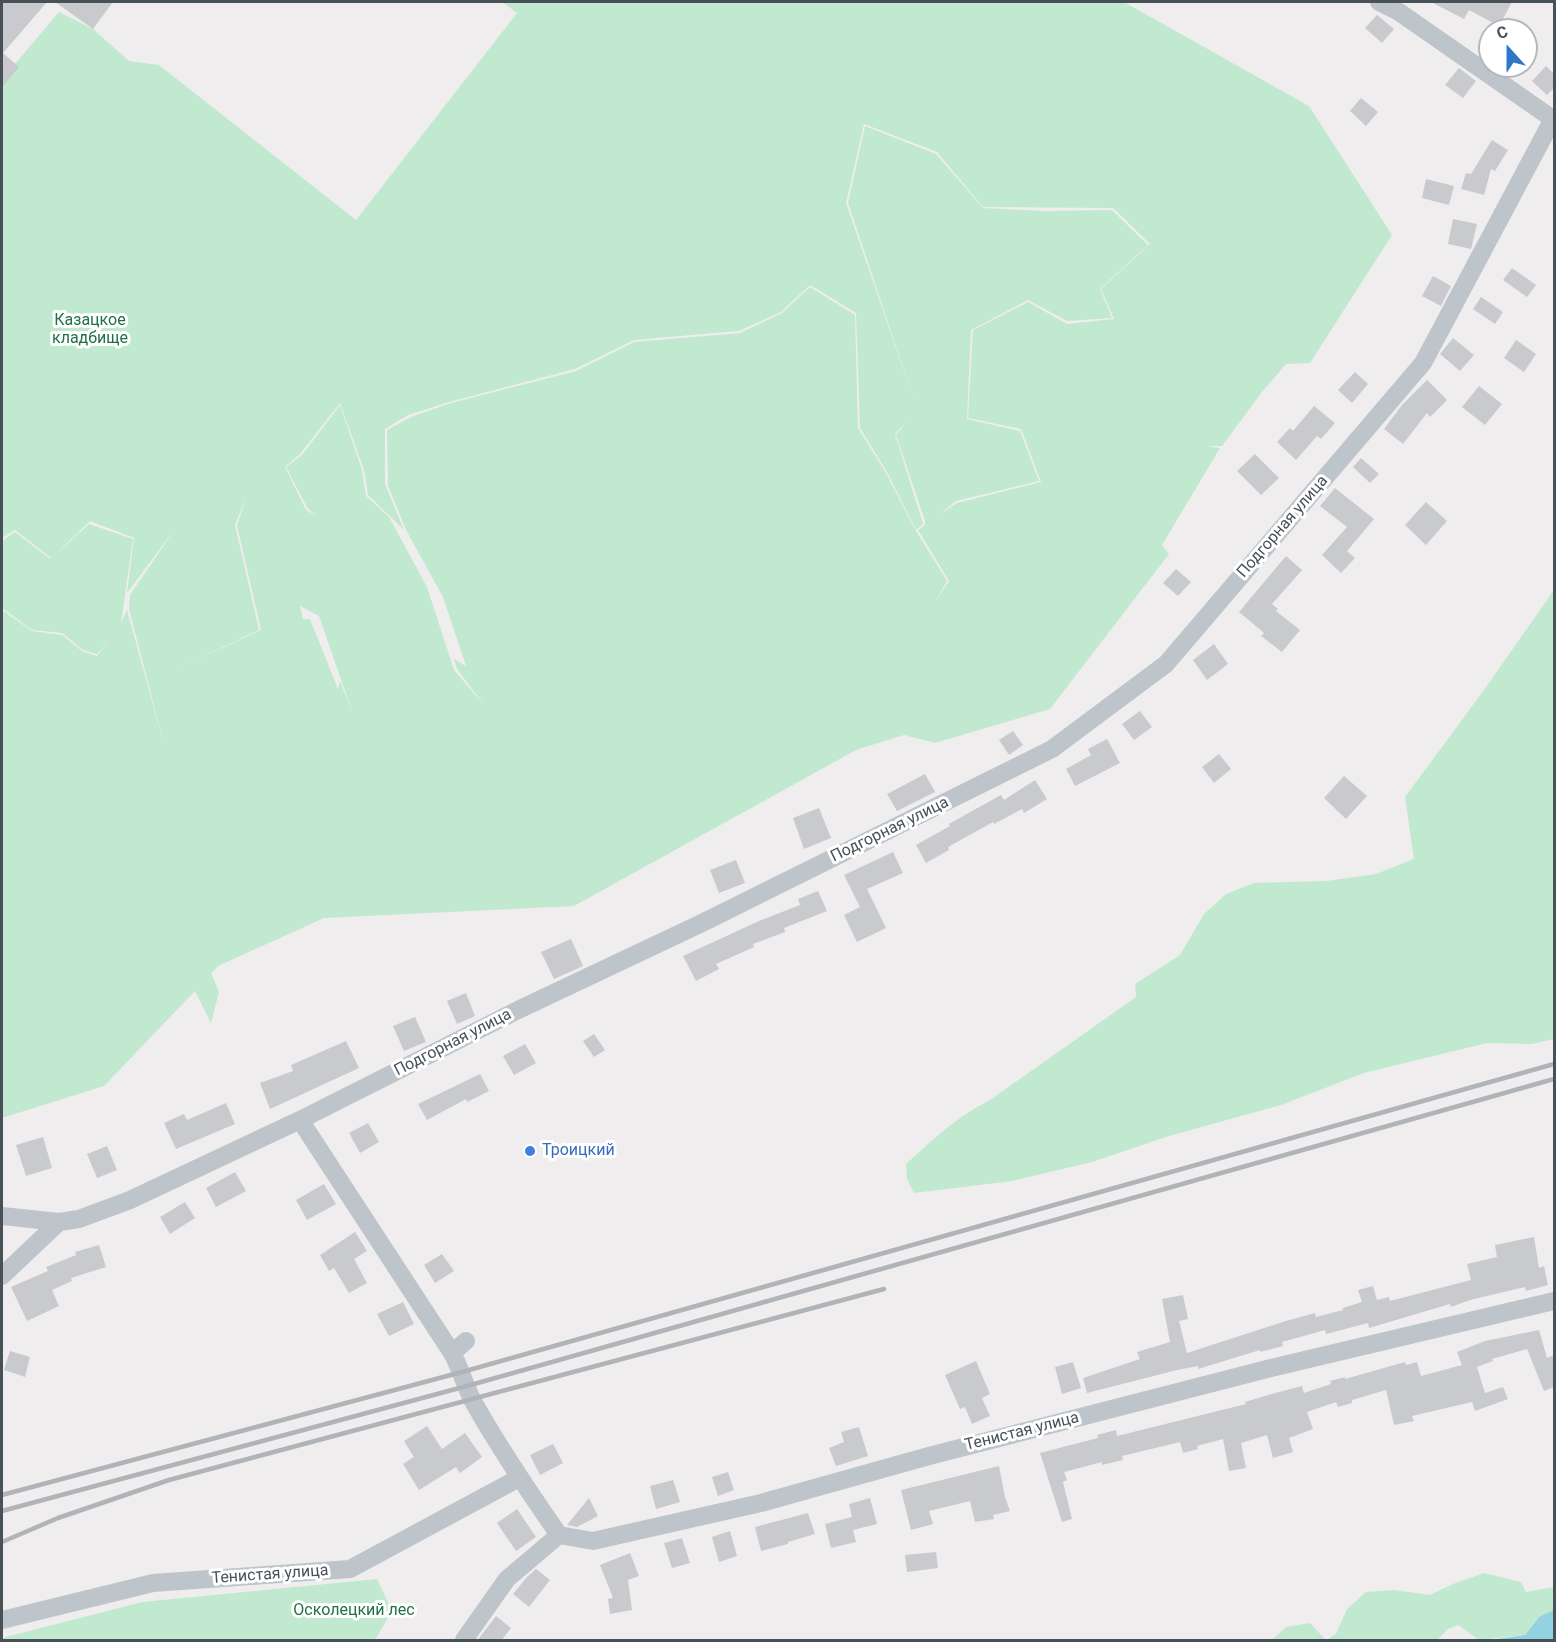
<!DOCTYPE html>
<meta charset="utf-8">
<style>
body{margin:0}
#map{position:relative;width:1556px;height:1642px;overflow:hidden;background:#f0edee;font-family:Roboto,sans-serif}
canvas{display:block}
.frame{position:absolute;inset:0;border:3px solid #485158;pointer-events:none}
.north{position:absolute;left:1478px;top:18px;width:60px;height:60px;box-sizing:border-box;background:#fff;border:2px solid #b6b9bc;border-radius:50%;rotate:339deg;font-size:16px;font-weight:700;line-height:24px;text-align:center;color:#485158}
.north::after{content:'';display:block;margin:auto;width:21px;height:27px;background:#2f77c8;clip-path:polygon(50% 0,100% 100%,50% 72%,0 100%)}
</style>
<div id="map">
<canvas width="1556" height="1642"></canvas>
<div class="frame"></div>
<div class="north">С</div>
</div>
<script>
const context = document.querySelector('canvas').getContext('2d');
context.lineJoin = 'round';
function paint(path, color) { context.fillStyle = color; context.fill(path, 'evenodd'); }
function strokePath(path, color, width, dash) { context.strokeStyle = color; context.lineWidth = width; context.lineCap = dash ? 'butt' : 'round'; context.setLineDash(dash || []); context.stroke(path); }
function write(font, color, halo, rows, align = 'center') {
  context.font = font + ' Roboto,sans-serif'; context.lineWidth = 6; context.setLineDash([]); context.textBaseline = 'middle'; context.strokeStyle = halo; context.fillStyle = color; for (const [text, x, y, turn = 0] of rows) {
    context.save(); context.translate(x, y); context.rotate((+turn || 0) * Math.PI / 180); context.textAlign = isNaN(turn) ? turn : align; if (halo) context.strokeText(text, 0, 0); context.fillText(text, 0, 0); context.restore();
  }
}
const green = new Path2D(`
 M502 2H1124L1309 106 1392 235 1310 363 1286 364 1262 392 1222 446H1207L1220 448 1162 545 1169 554 1050 709 935 743 904 735 856 750 574 906 324 918 218 966 211 973 219 992 211 1023 195 991 104 1086 2 1118V610L32 631 62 635 82 651 97 656 109 641 97 654 83 650 62 633 32 630 2 608V541L15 532 50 559 89 524 133 539 121 623 127 610 166 752 129 609 130 595 175 529 127 593 134 538 90 521 51 558 15 530 2 538V79L59 12 93 29 129 61 159 65 356 220 517 13ZM864 124 937 152 983 207 1113 208 1150 244 1101 289 1114 319 1067 324 1028 302 973 330 968 418 1021 429 1041 482 957 503 939 515 956 501 1039 481 1020 431 967 419 971 330 1028 300 1067 321 1112 318 1100 289 1148 245 1112 210 1046 211 983 208 936 154 865 126 848 203 917 409 846 203ZM810 285 856 313 860 428 887 472 916 530 923 524 895 434 910 418 896 435 925 521V525L918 530 949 581 935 602 947 581 913 526 886 473 858 428 855 315 810 287 782 313 740 333 634 342 576 371 451 403 411 417 387 430 388 486 406 530 443 597 466 666 454 659 457 669 485 706 454 670 427 587 389 517 366 496 362 470 340 405 302 455 286 467 308 509 317 516 306 510 285 467 300 454 340 403 364 470 368 495 404 530 385 484V429L408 415 449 402 575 369 634 340 739 331 781 312ZM247 496 237 525 261 630 170 672 259 630 235 525ZM300 606 319 616 354 717 340 681 338 689 310 619H303Z
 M1554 590V1039L1532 1044 1487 1043 1364 1073 1281 1105 1169 1136 1092 1162 1012 1181 914 1193 907 1179 906 1164C935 1138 955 1118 990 1100L1136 997 1135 984 1180 955 1204 914 1226 894 1254 883 1326 881 1376 874 1414 859 1405 797 1484 690Z
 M1484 1573 1521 1582 1526 1592 1554 1587V1610L1540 1616 1525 1635 1479 1640 1458 1625 1448 1629 1437 1640H1326L1336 1634 1347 1609 1366 1592 1394 1590 1430 1595 1453 1584Z
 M377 1579 392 1611 375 1640H2V1638L142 1602Z
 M1310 1623 1326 1640H1272L1286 1627Z`);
const water = new Path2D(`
 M1554 1610V1640H1490L1525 1635 1540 1616Z`);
const building = new Path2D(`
 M2 2H47L3 53 19 67 2 87Z
 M55 2H113L93 29Z
 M1431 2H1512L1499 26 1469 10 1464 19Z
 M1377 15 1394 29 1382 43 1365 28Z
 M1546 66 1554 74V88L1547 95 1532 81Z
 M1459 68 1476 81 1463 98 1445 85Z
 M1361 98 1378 112 1366 126 1350 111Z
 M1492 140 1508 150 1495 171 1491 169 1484 195 1461 189 1466 173 1471 174Z
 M1426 179 1454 186 1449 205 1422 198Z
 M1453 219 1477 224 1471 249 1448 244Z
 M1512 268 1536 285 1527 297 1503 280Z
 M1433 276 1451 286 1441 306 1422 296Z
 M1481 297 1503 312 1495 324 1473 309Z
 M1453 338 1474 355 1460 371 1440 354Z
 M1516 340 1536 354 1524 372 1504 358Z
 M1355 372 1368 384 1352 403 1338 390Z
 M1427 380 1447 400 1430 417 1427 413 1403 444 1384 429 1402 405Z
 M1479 386 1502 404 1485 425 1462 407Z
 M1314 406 1335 423 1321 439 1317 436 1296 460 1277 442 1290 428 1293 431Z
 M1255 454 1279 478 1261 495 1237 471Z
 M1361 458 1379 474 1370 483 1353 467Z
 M1335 488 1374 519 1347 551 1355 558 1341 573 1322 555 1347 527 1320 506Z
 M1426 502 1447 521 1426 545 1405 525Z
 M1286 556 1302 570 1272 604 1278 609 1276 611 1300 630 1282 652 1261 636 1264 633 1239 612Z
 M1176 569 1191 582 1178 596 1163 583Z
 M1214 644 1228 664 1207 680 1193 660Z
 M1140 711 1152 727 1134 740 1122 724Z
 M1013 731 1023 745 1009 755 999 740Z
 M1107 739 1120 763 1075 786 1066 769 1091 755 1088 749Z
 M1219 754 1231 769 1214 783 1202 767Z
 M925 774 935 792 897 811 887 794Z
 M1344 776 1367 796 1346 819 1324 798Z
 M1035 780 1047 799 1024 813 1022 809 994 824 993 822 948 847 949 850 926 863 916 845 950 826 949 824 972 811 1001 795 1004 800Z
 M819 808 831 838 804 849 793 818Z
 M893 852 903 873 867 889 886 928 857 942 844 915 860 907 844 875Z
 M736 860 745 883 719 893 710 870Z
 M818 891 827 911 784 928 785 932 753 944 754 947 716 964 719 969 696 981 683 956 759 921 800 905 798 899Z
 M571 939 583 966 554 979 541 952Z
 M466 993 475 1016 457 1024 447 1001Z
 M415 1017 426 1042 404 1051 393 1026Z
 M594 1034 605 1050 594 1057 583 1041Z
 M346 1041 359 1068 270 1109 260 1083 293 1071 291 1065Z
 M525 1044 536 1063 514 1075 503 1056Z
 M480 1074 489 1091 467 1102 466 1099 427 1120 418 1104Z
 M226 1103 235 1124 176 1149 164 1123 184 1114 187 1120Z
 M368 1123 379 1142 360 1153 349 1133Z
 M43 1137 52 1168 26 1176 16 1145Z
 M107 1146 117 1170 97 1178 87 1154Z
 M235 1172 246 1191 216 1207 206 1188Z
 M324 1184 336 1204 307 1220 296 1200Z
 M185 1202 195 1218 170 1234 160 1217Z
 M355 1232 367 1251 354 1259 367 1283 349 1293 334 1268 329 1271 320 1255Z
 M1534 1237 1539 1268 1544 1266 1548 1285 1526 1291 1525 1287 1470 1300 1451 1307 1450 1304 1369 1328 1368 1323 1326 1334 1325 1330 1282 1342 1283 1346 1260 1352V1350L1198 1369V1366L1177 1370 1087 1393 1083 1378 1140 1359 1137 1352 1170 1342 1162 1299 1183 1295 1188 1319 1179 1321 1187 1353 1286 1321 1315 1313 1316 1317 1343 1310V1308L1362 1302 1358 1290 1373 1286 1377 1300 1389 1297 1390 1301 1471 1280 1467 1264 1497 1257 1495 1245Z
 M99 1245 106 1267 71 1278 72 1281 52 1290 59 1306 27 1321 11 1287 48 1271 46 1267 76 1255 75 1252Z
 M442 1254 454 1271 435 1283 424 1265Z
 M403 1302 414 1324 389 1336 377 1314Z
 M1539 1330 1547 1358 1554 1355V1387L1544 1391 1527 1349 1492 1359 1493 1361 1477 1367 1485 1393 1503 1387 1508 1399 1475 1411 1472 1402 1412 1416 1414 1421 1394 1425 1386 1390 1352 1400V1403L1338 1407 1336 1402 1307 1412 1313 1429 1289 1438 1293 1452 1273 1458 1267 1435 1241 1443 1246 1468 1229 1471 1223 1439 1197 1446 1198 1449 1183 1453 1180 1442 1122 1456 1123 1460 1102 1465V1462L1064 1472 1067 1480 1063 1482 1072 1519 1062 1522 1040 1453 1098 1438 1097 1435 1116 1430 1117 1436 1246 1404 1245 1402 1268 1395 1302 1386 1304 1393 1331 1384 1330 1381 1345 1377V1379L1405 1362 1406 1365 1417 1362 1421 1376 1462 1365 1457 1352 1485 1341Z
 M10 1351 30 1357 25 1377 4 1370Z
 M976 1361 990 1394 982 1398 990 1416 972 1424 965 1407 960 1409 945 1375Z
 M1073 1362 1081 1388 1062 1394 1055 1367Z
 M427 1426 442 1449 465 1433 482 1457 460 1473 456 1467 419 1490 403 1464 414 1457 404 1441Z
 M859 1427 868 1456 836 1466 829 1448 844 1442 841 1432Z
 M553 1444 563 1463 540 1475 530 1455Z
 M999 1466 1005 1497 1010 1511 993 1515 994 1519 975 1522 970 1501 929 1511 933 1524 911 1530 901 1490Z
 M728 1472 734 1490 718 1496 712 1477Z
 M673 1480 680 1502 656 1509 650 1486Z
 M589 1498 598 1516 577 1527 567 1525Z
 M870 1498 877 1524 853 1530 856 1542 831 1548 825 1524 852 1517 849 1504Z
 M517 1509 536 1537 516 1551 497 1523Z
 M808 1513 815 1534 788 1542V1544L761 1551 755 1527Z
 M730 1531 737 1556 719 1562 712 1537Z
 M682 1538 690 1563 672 1568 664 1543Z
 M936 1552 938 1568 907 1572 905 1555Z
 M630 1553 639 1576 628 1580 632 1610 610 1614 608 1599 613 1598 600 1565Z
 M536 1569 550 1580 529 1607 513 1594 527 1577Z
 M496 1616 511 1628 501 1641H477Z`);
const minor = new Path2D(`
 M1379 2 1399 12 1553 119
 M300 1120 452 1353C461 1369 465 1387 474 1403 500 1449 529 1492 559 1535L593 1541 761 1503 929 1456 1271 1368 1554 1301
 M2 1216 59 1222
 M2 1276 59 1222 79 1219 130 1200 300 1120 518 1010 702 923 1052 749 1166 664 1423 363 1554 117
 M452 1353 466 1341
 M2 1620 153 1583 350 1569 519 1478
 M464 1640 507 1579 559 1535`);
const rail = new Path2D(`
 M2 1495 462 1372 1554 1064
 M2 1511 467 1386 1554 1079
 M2 1542 58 1518 169 1480 884 1289`);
const markers = [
 [530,1151,6,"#3f7fe0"]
];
const parkNames = [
 ["Казацкое",90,321],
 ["кладбище",90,339],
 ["Осколецкий лес",354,1611]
];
const streetNames = [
 ["Подгорная улица",1283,527,-49],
 ["Подгорная улица",890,830,-26],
 ["Подгорная улица",453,1043,-27],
 ["Тенистая улица",1022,1432,-14],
 ["Тенистая улица",270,1575,-4]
];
const shopNames = [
 ["Троицкий",542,1151]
];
paint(green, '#c1e9cf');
paint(water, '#93d2e0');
paint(building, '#c8cace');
strokePath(minor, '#bdc5cb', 18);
strokePath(rail, '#b0b3b7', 4.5);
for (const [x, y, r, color] of markers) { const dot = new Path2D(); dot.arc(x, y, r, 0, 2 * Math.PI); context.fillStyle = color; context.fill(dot); strokePath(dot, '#fff', 2); }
write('16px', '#227047', '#fff', parkNames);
write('16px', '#485158', '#fff', streetNames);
write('16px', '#366cbe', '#fff', shopNames, 'left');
</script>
